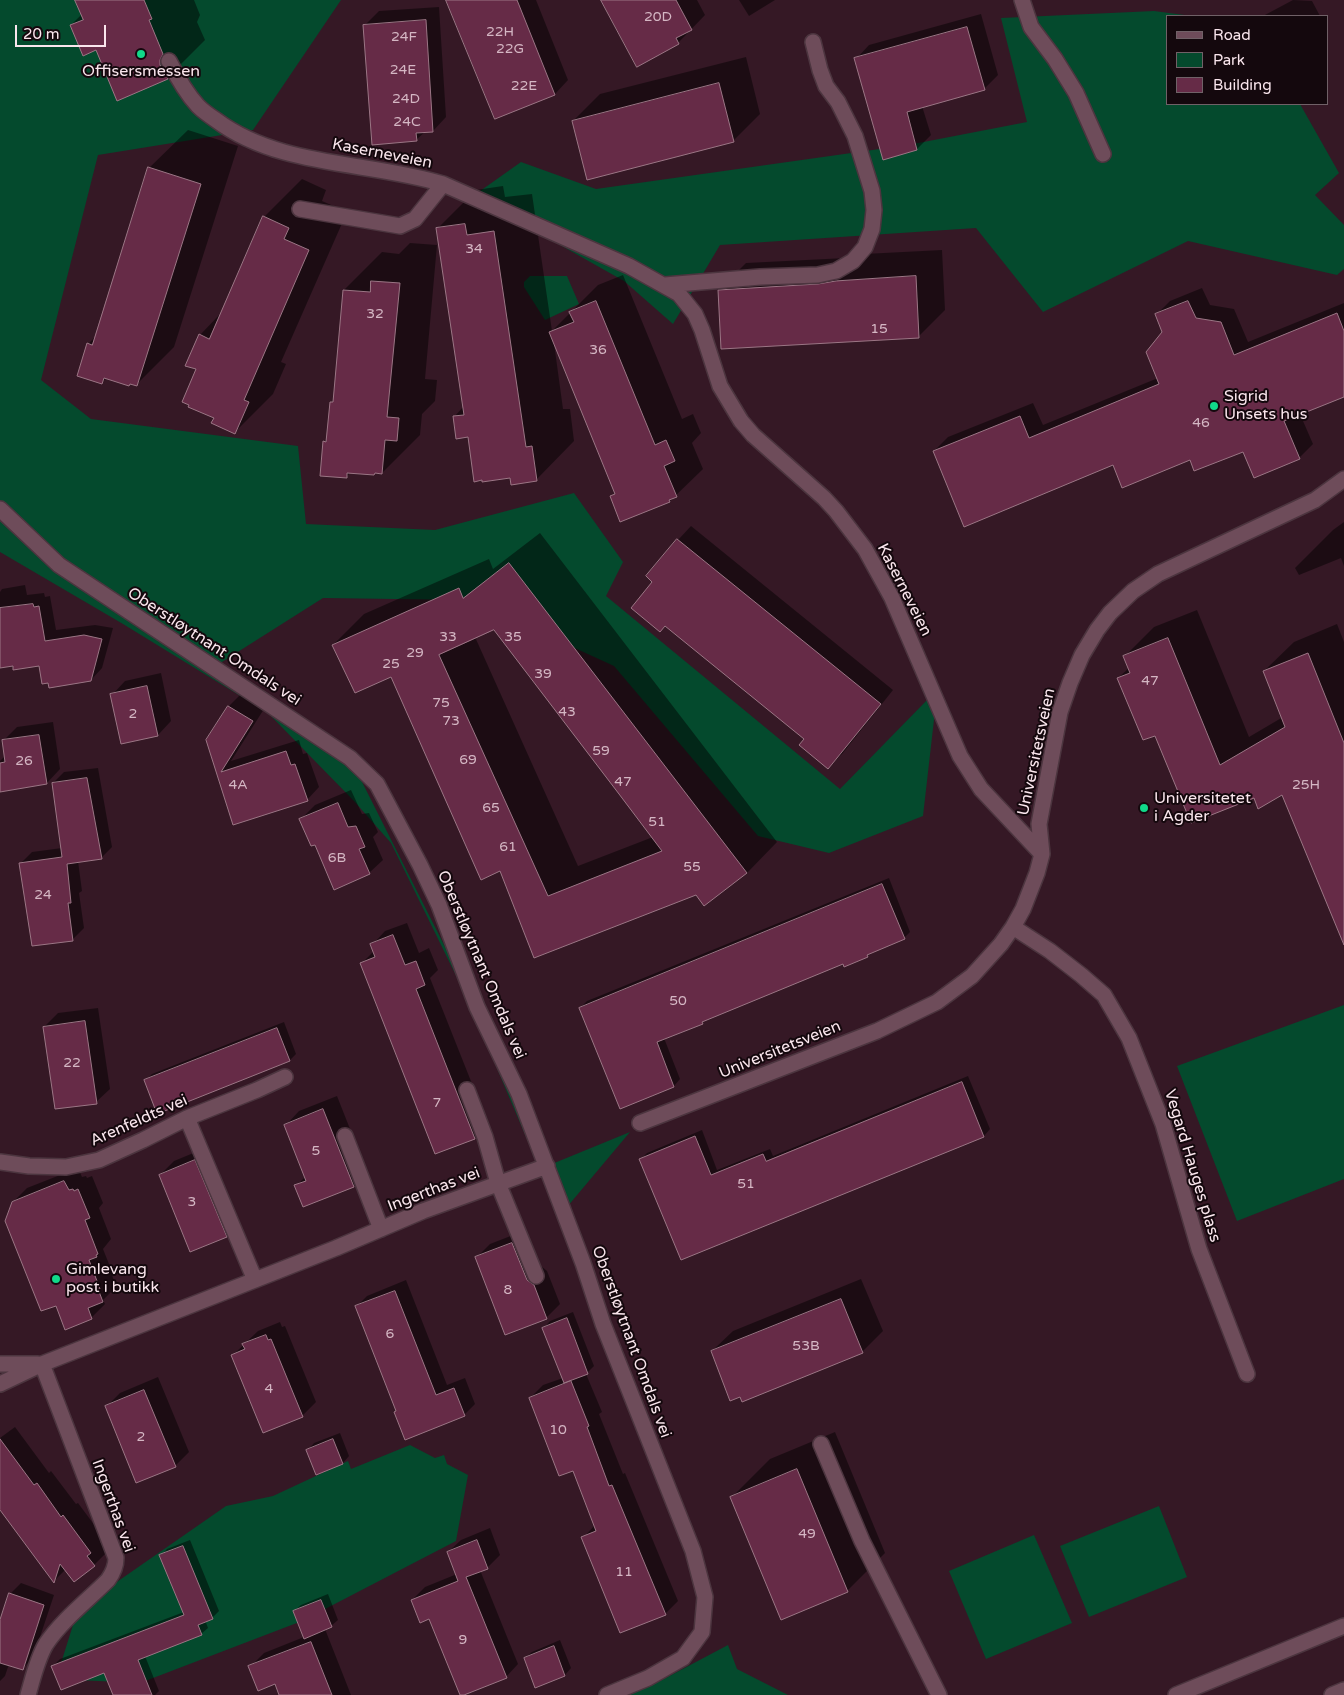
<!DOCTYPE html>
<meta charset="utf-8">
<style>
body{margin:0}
#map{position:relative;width:1344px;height:1695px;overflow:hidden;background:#351825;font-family:"Varela Round",sans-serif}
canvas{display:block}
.legend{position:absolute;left:1166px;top:15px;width:162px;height:90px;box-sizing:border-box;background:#14080d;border:1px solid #706167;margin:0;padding:6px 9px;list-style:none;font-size:15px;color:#fae6ed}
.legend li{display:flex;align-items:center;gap:10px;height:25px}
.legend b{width:25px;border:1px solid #706167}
.scale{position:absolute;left:15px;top:25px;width:91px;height:22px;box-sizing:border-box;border:2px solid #fae6ed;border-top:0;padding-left:6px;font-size:15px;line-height:18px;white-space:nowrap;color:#fae6ed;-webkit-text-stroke:4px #14080d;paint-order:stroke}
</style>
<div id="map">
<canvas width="1344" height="1695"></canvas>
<ul class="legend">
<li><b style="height:6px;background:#6e4c5a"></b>Road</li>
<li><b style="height:14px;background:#044a2d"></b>Park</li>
<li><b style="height:14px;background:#662b47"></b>Building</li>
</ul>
<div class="scale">20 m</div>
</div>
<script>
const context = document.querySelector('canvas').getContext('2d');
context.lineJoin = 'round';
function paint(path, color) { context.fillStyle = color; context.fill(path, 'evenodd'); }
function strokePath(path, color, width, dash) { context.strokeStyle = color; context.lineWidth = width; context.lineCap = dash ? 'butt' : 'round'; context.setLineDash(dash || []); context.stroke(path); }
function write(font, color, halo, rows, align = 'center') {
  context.font = font + ' "Varela Round",sans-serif'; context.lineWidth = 4; context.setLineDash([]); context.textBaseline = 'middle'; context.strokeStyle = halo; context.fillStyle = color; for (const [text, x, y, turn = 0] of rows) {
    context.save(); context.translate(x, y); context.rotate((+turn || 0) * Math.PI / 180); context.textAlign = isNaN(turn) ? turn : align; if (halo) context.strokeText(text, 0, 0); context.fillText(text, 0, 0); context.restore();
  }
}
const green = new Path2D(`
 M0 0H341L253 130 98 155 41 380 91 419 298 446 306 524 435 530 574 493 623 562 606 596 840 789 930 697 935 711 923 816 829 853 758 836 614 666 470 600 323 598 214 667 350 758 519 1094 547 1166 630 1132 562 1213 593 1295 468 1000 391 843 354 801 268 713 123 624 0 552Z
 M1154 11 1192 16H1168V104H1300L1339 173 1315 195 1344 225V269L1337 275 1188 241 1043 312 976 228 720 245 673 324 624 281 473 196 521 162 596 189 908 145 1027 122 1001 18Z
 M530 276H567L579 304 545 320 524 287V282Z
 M1344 1005V1179L1237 1221 1177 1066Z
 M410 1445 435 1458 444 1455 447 1464 468 1475 456 1541 302 1621 140 1683 56 1679 78 1609 226 1506 273 1496 348 1461 351 1469Z
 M1159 1506 1187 1577 1089 1617 1060 1546Z
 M1034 1535 1072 1623 986 1659 949 1571Z
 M728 1645 737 1669 788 1695H622L660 1681Z`);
const shadow = new Path2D(`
 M76 0H194L200 15 197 22 205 40 167 78 96 49 71 25 82 14Z
 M448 0H536L568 80 555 94 496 118Z
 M602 0H697L705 15 678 43Z
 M739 0H775L749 16Z
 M1293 0 1312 1 1320 16H1263Z
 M439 7 446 117 433 131H426L416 140 365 25 379 11Z
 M981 14 998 75 984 89 922 106 931 135 917 149 884 159 856 59 869 45Z
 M746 57 760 114 733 141 573 121 600 94Z
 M188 130 238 146 174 347 136 385 107 377 102 383 88 344 97 335 149 168Z
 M302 179 326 190 322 201 347 212 281 362 286 364 273 394 235 432 215 417 198 369 200 335 222 312 264 217Z
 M503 186 505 197 532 194 552 331 598 285 623 275 682 419 693 414 701 433 692 443 703 469 670 501 621 521 611 497 616 492 554 343 563 409H570L574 441 536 480 511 477 469 436 454 417 464 406 438 228 476 190Z
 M410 243 437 245 425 379 437 380 435 401 422 414 420 435 382 473 351 472 346 477 324 442 328 438 332 403 335 400 344 290 382 252 399 254Z
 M942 250 945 310 918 337 719 290 746 263 846 258 864 254Z
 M1202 288 1210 305 1234 309 1248 342 1344 303V395L1300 414 1313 444 1299 458 1244 450 1190 458 1113 463 934 451 948 437 1033 403 1043 425 1158 378 1163 332 1156 315 1170 301Z
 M1344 522V566L1341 558 1299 575 1295 568 1333 530Z
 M691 526 893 690 842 754 828 767 806 739 666 625 654 581 678 540Z
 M540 533 777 842 747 873 535 957 500 870 391 675 333 645 364 614 489 559 493 569ZM494 628 653 837 578 866 475 637Z
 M25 585 27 595 44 593 45 597 50 596 56 630 95 625 113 628 102 668 91 680 40 664 14 665 0 667V592L2 589Z
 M1197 610 1249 737 1283 717 1264 671 1294 642 1337 624 1344 642V944L1283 793 1254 796 1156 734 1118 678 1129 668 1124 657 1154 627Z
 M161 673 171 721 158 735 112 695 125 681Z
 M241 694 264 709 231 761 299 740 303 754 307 753 319 787 307 800 234 823 208 740 229 706Z
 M53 722 60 769 47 783 0 786V761L6 755 3 741 17 727Z
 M98 768 112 847 101 858 78 861 82 891 79 893 84 928 73 939 33 945 21 863 32 852 62 848 53 783 64 772Z
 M351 790 362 814 369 813 378 832 373 837 383 860 369 873 316 843 301 819 315 805Z
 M889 878 910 932 904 938 871 951 867 956 844 962 706 1019 702 1023 664 1038 680 1079 674 1086 620 1107 580 1008 587 1001Z
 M407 923 419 953 429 948 438 970 430 978 488 1124 474 1138 362 963 374 951 372 945 385 931Z
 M98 1008 110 1089 96 1102 44 1027 58 1013Z
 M284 1022 296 1054 290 1060 158 1112 145 1081 152 1074Z
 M968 1076 990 1129 984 1136 681 1259 641 1159 647 1153 702 1130 717 1170 770 1149 773 1156Z
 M337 1096 367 1172 354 1186 304 1205 296 1186 306 1176 286 1125 299 1111Z
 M208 1147 240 1222 226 1236 160 1175 174 1161Z
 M78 1168 82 1177 86 1176 87 1178 92 1176 103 1203 99 1208 111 1239 103 1249 113 1274 112 1275 116 1287 103 1300 105 1304 91 1318 13 1202 27 1188Z
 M526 1230 541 1266 547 1271 560 1304 546 1318 476 1258 490 1244Z
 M861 1279 883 1331 862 1352 712 1351 733 1331Z
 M406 1280 447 1385 465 1378 475 1404 464 1415 397 1410 356 1307 367 1296Z
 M573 1312 594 1366 586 1374 602 1412 599 1414 623 1474 625 1473 678 1601 665 1614 583 1538 595 1525 573 1470 530 1398 543 1385 563 1378 544 1328 550 1321Z
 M280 1322 282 1327 285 1326 316 1402 302 1416 233 1355 258 1331Z
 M158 1377 189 1452 175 1466 106 1407 120 1393Z
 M15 1427 49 1473 51 1471 76 1504 78 1503 104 1538 100 1542 107 1552 94 1565 66 1569 54 1581 0 1508V1438Z
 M835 1432 885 1553 847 1591 732 1497 770 1459Z
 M340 1433 349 1456 343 1463 317 1473 308 1450 314 1443Z
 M490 1528 500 1555 487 1568 480 1570 518 1664 506 1677 430 1618 412 1600 425 1587 457 1574 448 1552 461 1540Z
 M190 1540 219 1611 212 1618 205 1620 208 1628 201 1634 145 1656 159 1691 155 1695H115L105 1671 53 1666 60 1659 184 1612 161 1556 167 1549Z
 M21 1583 54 1595 33 1658 22 1669 9 1664 5 1676 0 1681V1624L10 1594Z
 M328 1594 338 1620 331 1626 325 1629 351 1695H281L276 1682 250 1667 264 1653 304 1637 294 1611 301 1605Z
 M560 1640 571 1668 565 1675 536 1686 525 1658 532 1652Z`);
const building = new Path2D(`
 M75 0H144L152 19 149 20 163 54 160 60V65L168 79 117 101 96 50 83 56 70 25 83 20Z
 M446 0H517L555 95 495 119Z
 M601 0H676L692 30 676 38 679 44 637 67Z
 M426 20 433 132 416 133 417 141 372 145 363 25Z
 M967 27 985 90 907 112 917 150 883 160 854 58Z
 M719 83 734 142 587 180 572 121Z
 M148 167 201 184 137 386 130 384 129 386 104 378 102 384 77 376 87 343 92 345Z
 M263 216 289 228 284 239 309 250 244 400 249 402 235 434 211 423 214 418 188 407 189 405 182 402 196 369 185 366 199 334 209 339Z
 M465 224 467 235 494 231 526 447 532 446 537 481 511 485 510 478 482 482V480L474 482 468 437 456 439 453 416 464 415 436 228Z
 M916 276 919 338 721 349 718 290 818 284 836 281Z
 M371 281 400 283 387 417 399 418 397 441 385 440 382 474 375 473 374 475 347 473V478L320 476 323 441 326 442 330 402H333L343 290 370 292Z
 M596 301 655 445 666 440 675 461 664 466 677 497 669 500 670 502 620 522 610 496 615 494 549 332 574 322 569 312Z
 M1188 301 1196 318 1221 322 1234 355 1337 313 1344 331V397L1284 421 1300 459 1254 478 1243 452 1194 471 1190 460 1122 488 1113 465 964 527 933 451 1020 416 1029 438 1159 384 1146 352 1162 332 1155 314Z
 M677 539 881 704 828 769 799 745 804 739 665 626 660 632 631 608 652 582 646 576Z
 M509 563 747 873 704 906 696 895 534 958 500 871 481 880 391 677 355 693 332 645 459 588 463 598ZM494 630 619 794 662 851 548 896 439 655Z
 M33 604 34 607 39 606 45 641 84 635 102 639 91 681 49 688 48 683 42 684 39 666 13 670V666L0 668V608Z
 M1168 638 1220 765 1285 727 1263 671 1308 653 1344 743V945L1282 795 1258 809 1254 798 1191 823 1155 736 1143 740 1117 678 1130 673 1123 656Z
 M147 686 158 736 121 744 110 694Z
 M228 706 253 721 221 772 286 751 291 765 295 764 308 801 233 825 206 740Z
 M39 735 47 784 0 792V763L5 762 2 740Z
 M87 778 102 859 67 864 71 903H68L73 941 32 946 19 863 62 857 52 783Z
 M338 803 348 827 356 826 365 847 359 849 370 874 334 890 315 845 311 846 299 819Z
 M882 884 905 939 867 955 868 957 844 967 843 964 702 1022 703 1024 657 1042 674 1087 620 1109 579 1008Z
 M393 935 405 965 416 961 425 985 416 989 475 1139 435 1154 360 963 375 957 370 944Z
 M85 1021 97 1104 55 1109 43 1027Z
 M277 1028 290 1061 157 1114 144 1080Z
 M962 1082 984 1137 681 1260 639 1159 695 1136 711 1175 763 1154 766 1161Z
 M323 1109 354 1187 303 1207 294 1185 306 1181 284 1125Z
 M195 1160 227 1237 190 1252 159 1175Z
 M64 1181 69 1190 73 1189 74 1191 78 1189 90 1218 85 1220 98 1254 96 1255 97 1257 89 1260 100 1289H98L103 1302 88 1308 92 1319 65 1330 56 1306 41 1311 5 1221 12 1202Z
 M512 1243 527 1280 534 1285 547 1319 505 1335 475 1257Z
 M395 1291 436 1395 454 1388 465 1416 405 1440 394 1412 396 1411 355 1306Z
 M841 1299 863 1353 742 1402 740 1397 730 1401 711 1351Z
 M567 1318 588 1374 564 1383 542 1328Z
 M266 1335 268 1340 271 1339 303 1417 263 1433 231 1355 245 1349 242 1344Z
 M571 1381 589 1426 587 1427 609 1486 612 1485 666 1615 620 1633 581 1537 596 1531 573 1471 559 1476 529 1398Z
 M144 1390 176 1467 136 1483 105 1406Z
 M0 1439 34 1485 37 1483 61 1517 63 1515 91 1553 87 1556 95 1566 74 1582 60 1564 54 1583 0 1510Z
 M333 1439 343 1464 316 1475 306 1450Z
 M797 1469 848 1592 781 1620 730 1497Z
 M477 1540 488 1569 466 1577 507 1678 464 1695H460L429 1619 420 1623 411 1600 458 1581 447 1552Z
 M183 1546 213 1619 198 1625 202 1635 138 1660 152 1695H113L104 1673 61 1690 51 1666 184 1615 159 1555Z
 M9 1593 44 1605 23 1670 0 1663V1620Z
 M321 1600 332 1627 304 1639 293 1611Z
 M311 1642 332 1695H279L275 1684 258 1691 248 1666Z
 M554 1646 565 1676 535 1688 524 1658Z`);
const minor = new Path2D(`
 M1022 0 1031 27 1055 59 1076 93 1103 154
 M169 61C177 77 185 92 198 106 203 111 210 116 216 120 280 168 369 161 443 184L629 266 679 294 695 314 702 330 720 386 741 421 753 435 824 498 836 511 865 549 892 598 960 756 981 789 1042 854
 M300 209 400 226 415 219 443 184
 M665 285 760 277 818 275 836 271 853 261 865 247 872 229 874 210 872 191 855 136 838 102 826 86 820 70 813 42
 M0 509 59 565 350 758 377 784 420 865 439 905 477 1007 519 1094 583 1263 603 1324 693 1551 705 1597 702 1632 683 1658 648 1678 607 1695
 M1013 927 1050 951 1081 975 1104 995 1129 1038 1163 1124 1199 1249 1247 1374
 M467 1090 485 1137 498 1183 536 1276
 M187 1118 255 1280
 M640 1123 877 1031 937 1002 972 976 1001 944 1013 927 1023 909 1037 873 1042 854 1039 824 1060 712 1070 683 1082 655 1097 630 1110 613 1133 591 1158 574 1315 500 1344 479
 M345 1136 381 1229
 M0 1162 29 1166 66 1167 99 1160 143 1140 187 1118 257 1090 285 1077
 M0 1364H38
 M0 1384 42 1364 336 1248 423 1211 547 1166
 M821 1444 862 1541 939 1695
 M28 1695C33 1678 37 1659 46 1644 62 1620 88 1600 108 1580 113 1573 116 1566 116 1558L42 1364
 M1176 1695 1344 1626
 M1332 1695 1344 1690`);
const markers = [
 [141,54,5,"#11d98a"],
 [1214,406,5,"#11d98a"],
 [1144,808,5,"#11d98a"],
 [56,1279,5,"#11d98a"]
];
const numberNames = [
 ["20D",658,17],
 ["22H",500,32],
 ["24F",404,37],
 ["22G",510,49],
 ["24E",403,70],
 ["22E",524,86],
 ["24D",406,99],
 ["24C",407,122],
 ["34",474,249],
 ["32",375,314],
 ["15",879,329],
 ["36",598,350],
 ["46",1201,423],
 ["33",448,637],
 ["35",513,637],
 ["29",415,653],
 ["25",391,664],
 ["39",543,674],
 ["47",1150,681],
 ["75",441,703],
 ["43",567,712],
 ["2",133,714],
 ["73",451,721],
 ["59",601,751],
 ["69",468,760],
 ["26",24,761],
 ["47",623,782],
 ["4A",238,785],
 ["25H",1306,785],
 ["65",491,808],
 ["51",657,822],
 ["61",508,847],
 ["6B",337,858],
 ["55",692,867],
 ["24",43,895],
 ["50",678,1001],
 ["22",72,1063],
 ["7",437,1103],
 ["5",316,1151],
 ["51",746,1184],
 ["3",192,1202],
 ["8",508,1290],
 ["6",390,1334],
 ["53B",806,1346],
 ["4",269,1389],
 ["10",558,1430],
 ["2",141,1437],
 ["49",807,1534],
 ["11",624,1572],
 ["9",463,1640]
];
const poiNames = [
 ["Offisersmessen",141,72,"center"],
 ["Sigrid",1224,397],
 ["Unsets hus",1224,415],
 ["Universitetet",1154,799],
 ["i Agder",1154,817],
 ["Gimlevang",66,1270],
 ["post i butikk",66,1288]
];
const streetNames = [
 ["Kaserneveien",382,154,11],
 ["Kaserneveien",904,590,63],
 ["Oberstløytnant Omdals vei",214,647,33],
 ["Universitetsveien",1037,752,-78],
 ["Oberstløytnant Omdals vei",481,965,67],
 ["Universitetsveien",780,1050,-22],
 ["Arenfeldts vei",139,1121,-24],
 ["Vegard Hauges plass",1192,1166,73],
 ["Ingerthas vei",434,1190,-21],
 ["Oberstløytnant Omdals vei",631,1342,70],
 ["Ingerthas vei",113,1506,70]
];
paint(green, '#044a2d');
paint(shadow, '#0007');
paint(building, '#662b47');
strokePath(building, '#9b7685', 1);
strokePath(minor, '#4c353f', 18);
strokePath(minor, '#6e4c5a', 15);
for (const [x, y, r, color] of markers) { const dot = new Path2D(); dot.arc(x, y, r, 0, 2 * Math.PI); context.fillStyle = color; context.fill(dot); strokePath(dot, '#14080d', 2); }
write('14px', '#d5b7c4', null, numberNames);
write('16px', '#fae6ed', '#14080d', poiNames, 'left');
write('16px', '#fae6ed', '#14080d', streetNames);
</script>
